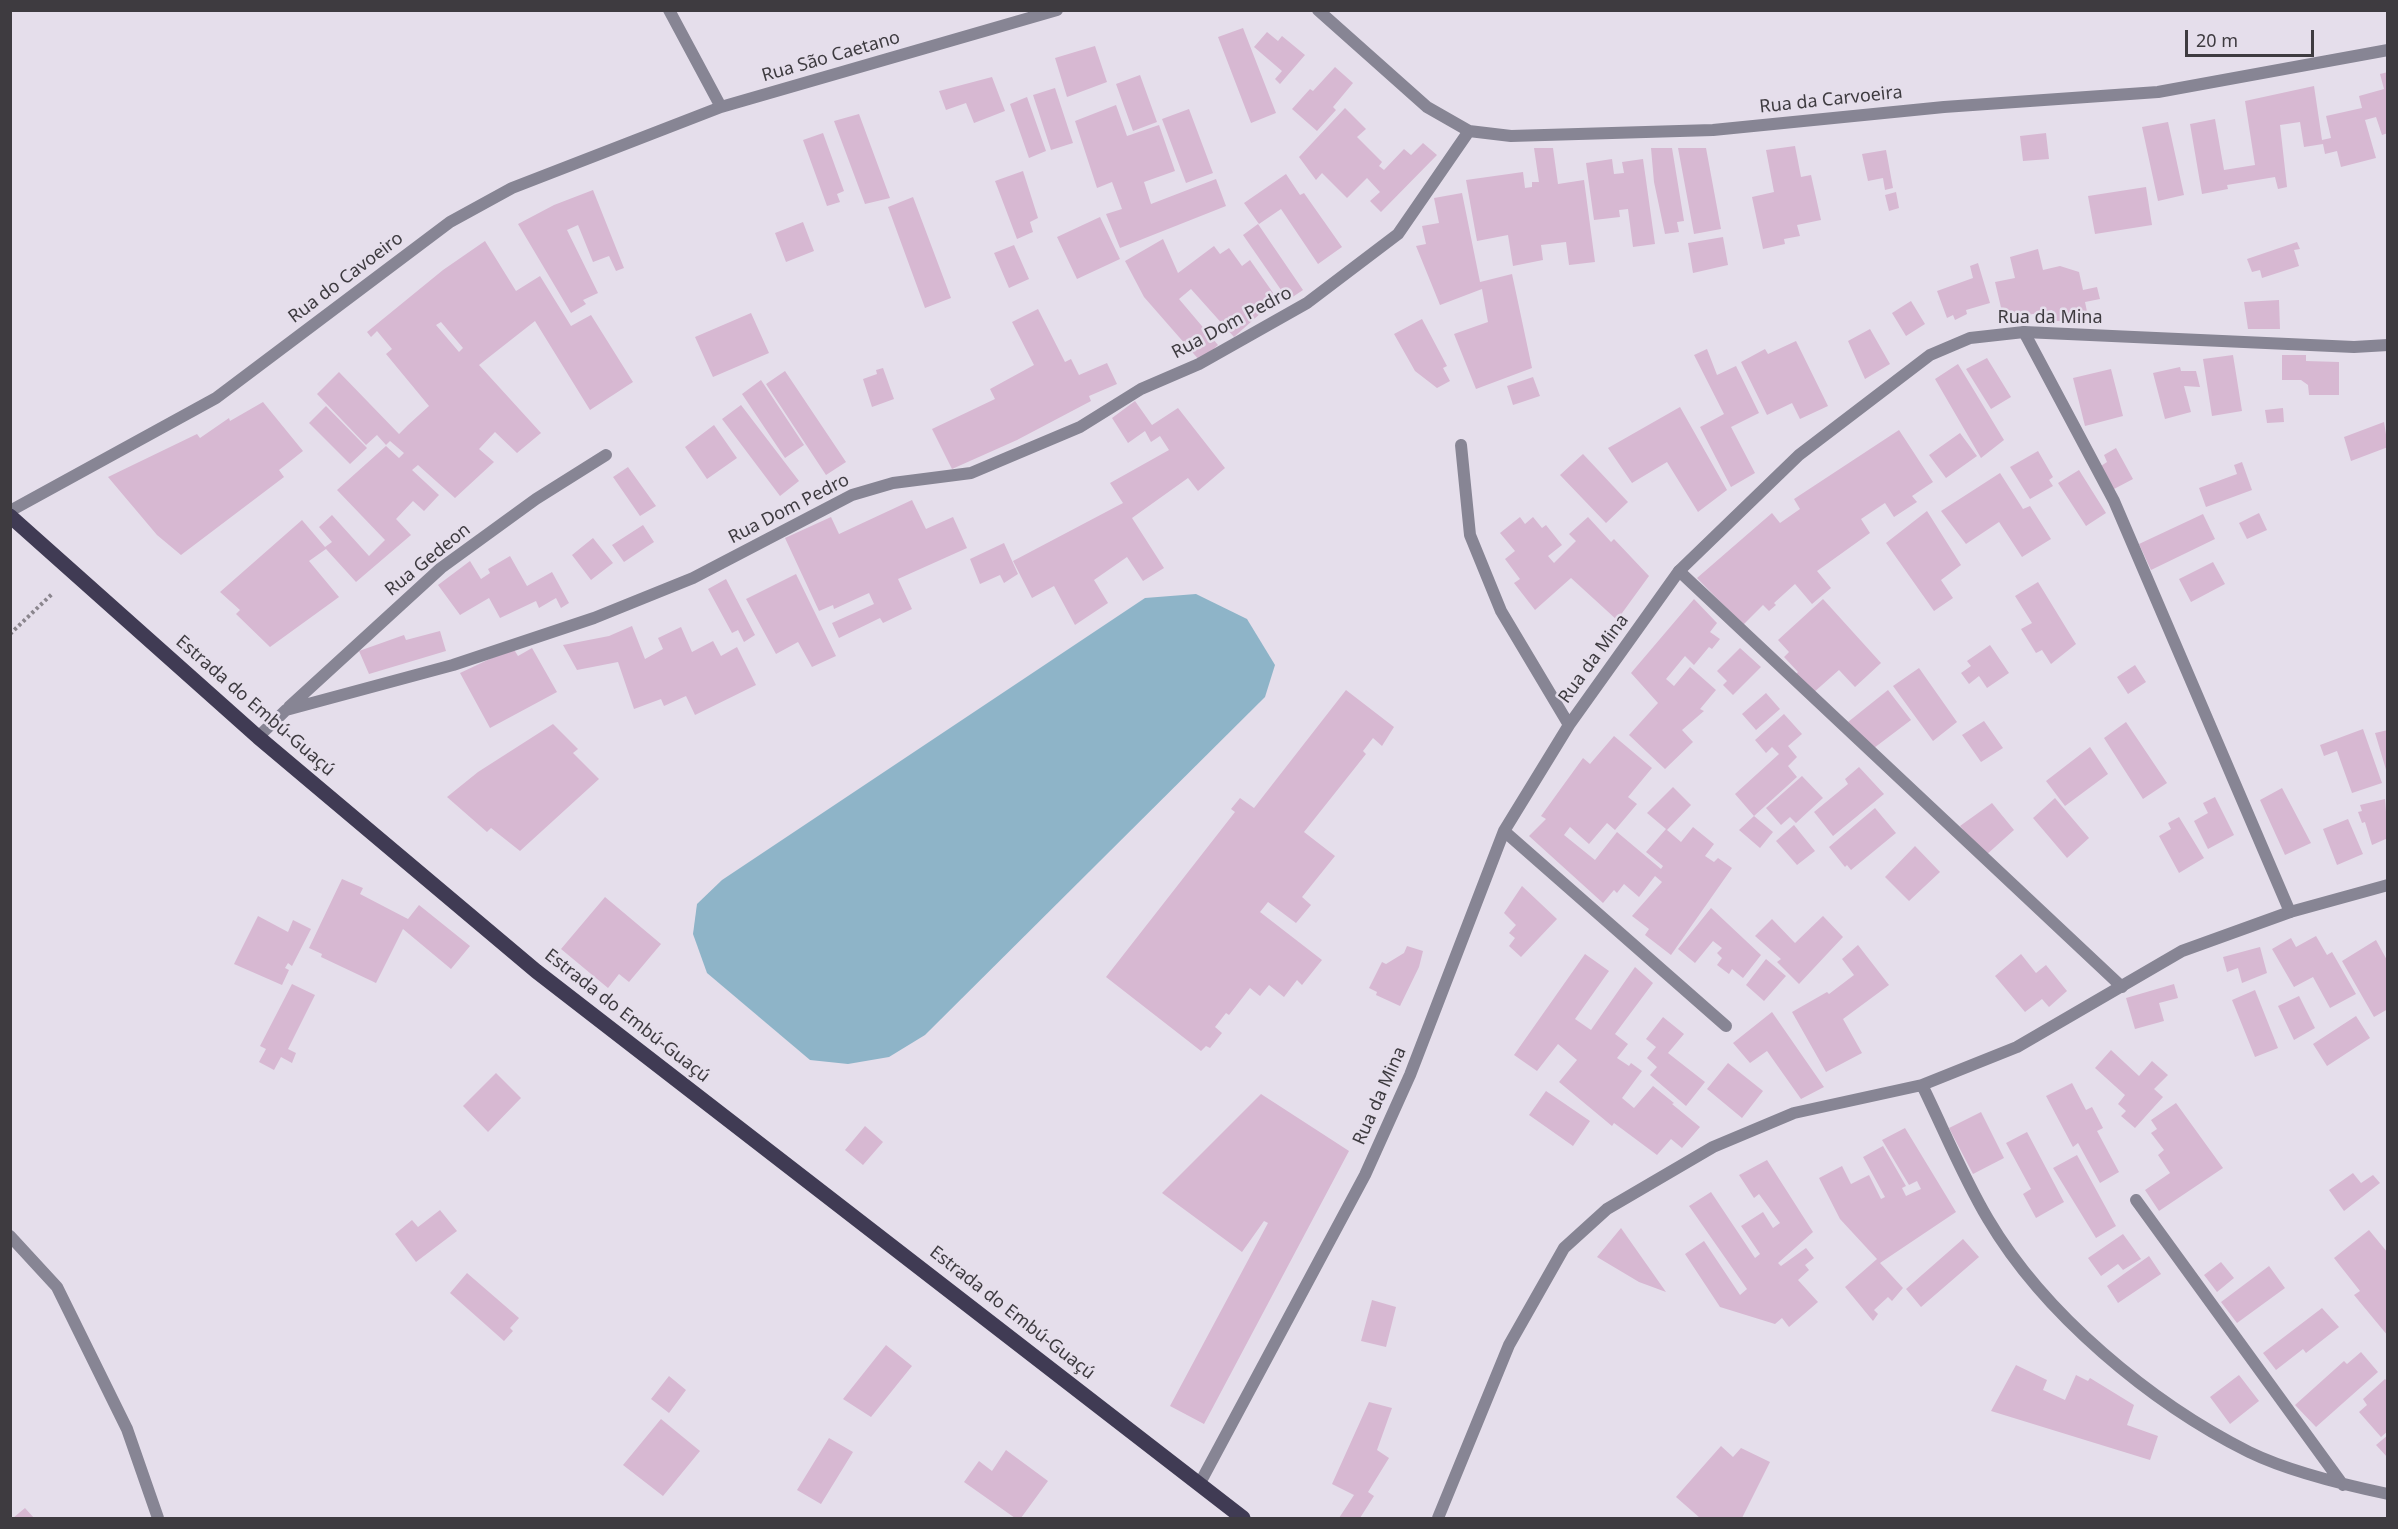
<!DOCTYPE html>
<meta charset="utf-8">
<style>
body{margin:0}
#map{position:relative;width:2398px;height:1529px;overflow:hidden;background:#e5deeb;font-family:"Noto Sans",sans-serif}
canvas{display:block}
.frame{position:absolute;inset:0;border:12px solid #3e3b40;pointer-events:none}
.scale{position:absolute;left:2185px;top:30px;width:129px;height:27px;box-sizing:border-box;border:3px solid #3e3b40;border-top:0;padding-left:8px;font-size:18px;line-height:21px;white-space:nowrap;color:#3e3b40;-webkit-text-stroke:4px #e5deeb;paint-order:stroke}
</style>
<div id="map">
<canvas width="2398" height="1529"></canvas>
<div class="frame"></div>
<div class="scale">20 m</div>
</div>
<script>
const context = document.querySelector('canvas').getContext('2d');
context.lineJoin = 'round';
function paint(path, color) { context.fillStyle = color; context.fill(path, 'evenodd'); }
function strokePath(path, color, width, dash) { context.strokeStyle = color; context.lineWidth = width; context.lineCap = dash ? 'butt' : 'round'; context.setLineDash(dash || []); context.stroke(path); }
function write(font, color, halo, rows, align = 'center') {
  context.font = font + ' "Noto Sans",sans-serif'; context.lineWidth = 5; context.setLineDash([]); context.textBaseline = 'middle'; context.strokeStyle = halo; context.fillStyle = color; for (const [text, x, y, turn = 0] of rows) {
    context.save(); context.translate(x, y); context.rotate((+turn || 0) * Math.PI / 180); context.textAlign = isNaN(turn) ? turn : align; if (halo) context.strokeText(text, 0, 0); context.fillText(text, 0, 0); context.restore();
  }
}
const water = new Path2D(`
 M1196 594 1247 619 1275 665 1265 697 925 1035 889 1057 848 1064 810 1060 707 973 693 934 697 904 722 880 1145 598Z`);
const building = new Path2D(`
 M1243 28 1276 113 1251 123 1218 37Z
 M1267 32 1278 41 1282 36 1305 55 1280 84 1275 79 1282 71 1254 47Z
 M1095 46 1107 82 1067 97 1055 58Z
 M1335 67 1353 83 1333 107 1336 110 1317 131 1292 109 1310 89 1313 91Z
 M2388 72V133L2382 135 2376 117 2365 120 2376 158 2341 167 2337 151 2325 154 2323 144 2304 147 2300 122 2280 125 2287 187 2278 189 2275 177 2227 185 2228 189 2202 194 2190 124 2215 119 2224 170 2255 165 2245 101 2314 86 2322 140 2331 138 2326 116 2362 108 2359 96 2384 89 2380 74Z
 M1140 75 1157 122 1133 131 1116 84Z
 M992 77 1005 111 974 123 966 103 946 110 939 91Z
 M1055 88 1073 143 1051 150 1033 95Z
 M1027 97 1046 151 1029 158 1010 104Z
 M1116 105 1127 136 1159 125 1175 171 1144 182 1151 204 1216 179 1226 206 1120 248 1106 214 1122 209 1112 182 1097 188 1075 121Z
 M1345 108 1366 129 1357 137 1382 162 1379 166 1384 170 1404 149 1411 155 1423 143 1437 155 1381 212 1370 201 1380 192 1367 178 1347 198 1322 173 1316 180 1299 157Z
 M1189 109 1213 173 1186 183 1162 119Z
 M859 114 890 198 865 204 834 121Z
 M2168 122 2184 195 2158 201 2142 127Z
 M823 133 844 191 837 194 840 202 827 206 803 140Z
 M2046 133 2049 159 2023 161 2020 136Z
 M1795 146 1801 177 1811 175 1821 220 1797 225 1800 236 1784 239 1785 244 1763 249 1752 197 1774 192 1766 150Z
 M1534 148H1553L1558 184 1584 180 1595 262 1569 265 1566 242 1541 245 1543 260 1513 266 1508 235 1477 241 1466 180 1523 172 1525 188 1532 187V182H1539Z
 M1651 148H1672L1684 221 1677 222 1679 232 1665 234 1654 182Z
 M1678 148H1706L1721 229 1694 234Z
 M1886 150 1893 188 1885 190 1883 178 1868 181 1862 154Z
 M1612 159 1614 174 1624 173 1622 162 1643 159 1655 244 1633 247 1628 209 1619 210 1620 217 1594 220 1586 163Z
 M1023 171 1038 218 1030 222 1033 232 1017 239 995 181Z
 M1286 174 1300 195 1304 193 1342 247 1318 264 1281 209 1259 224 1244 203Z
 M2146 187 2152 225 2095 234 2088 196Z
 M593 190 624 268 616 271 609 256 593 262 578 225 567 230 598 293 583 300 586 304 571 313 518 224 554 205Z
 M1896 192 1899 208 1889 211 1885 195Z
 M1462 193 1480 282 1512 274 1532 368 1476 389 1454 334 1488 322 1482 289 1440 305 1416 246 1426 244 1422 226 1439 223 1434 198Z
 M913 197 951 298 925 308 888 207Z
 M1100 217 1120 259 1077 279 1057 237Z
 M803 222 814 251 786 262 775 233Z
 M1258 224 1303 290 1288 300 1243 235Z
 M1723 237 1728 265 1693 273 1688 243Z
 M1163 239 1178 273 1214 246 1220 254 1229 248 1242 266 1250 260 1276 297 1260 309 1262 312 1234 337 1191 289 1179 299 1218 345 1200 361 1144 297 1125 261Z
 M485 241 516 291 540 276 571 326 591 315 633 382 590 410 535 321 479 365 541 433 517 453 495 432 479 449 494 462 455 498 418 465 412 470 439 495 424 511 413 501 396 519 411 535 356 582 326 549 309 561 339 597 270 647 236 614 240 610 220 592 302 520 325 547 332 542 319 527 332 515 369 556 385 540 337 490 386 446 399 458 404 453 390 441 386 445 377 435 366 445 317 394 339 372 399 434 408 425 429 406 386 354 392 349 377 331 371 337 367 332 443 270ZM441 322 463 348 459 352 436 325Z
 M2297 242 2300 249 2294 250 2299 266 2262 278 2260 270 2252 272 2247 259Z
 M1014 245 1029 279 1009 288 994 253Z
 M2038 249 2043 270 2060 266 2079 272 2083 290 2097 287 2100 299 2085 302 2089 321H2055L2052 310 2004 320 1995 282 2015 278 2010 257Z
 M1978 263 1990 303 1966 310 1967 314 1955 320 1953 315 1947 318 1937 291 1973 278 1970 266Z
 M2279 300 2280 329H2248L2244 302Z
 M1911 301 1925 324 1906 336 1892 313Z
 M1038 309 1065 362 1071 359 1079 375 1107 363 1117 384 1089 396 1091 401 1017 440 952 469 932 429 995 399 990 389 1034 365 1012 322Z
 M751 313 769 353 713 377 695 337Z
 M1422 319 1447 366 1443 368 1450 381 1437 388 1415 371 1394 334Z
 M1870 329 1890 364 1865 379 1848 341Z
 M1796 341 1828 406 1800 419 1792 403 1767 415 1741 362 1765 349 1768 354Z
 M1707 349 1717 375 1736 366 1759 413 1731 427 1755 473 1731 487 1700 427 1724 414 1694 355Z
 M2233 355 2242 411 2212 416 2203 359Z
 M2282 355H2306V361L2339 362V395H2309L2308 385 2301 380H2282Z
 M1987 358 2011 397 1991 409 1966 369Z
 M1958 364 2004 440 1981 458 1935 379Z
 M2180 367 2181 371H2196L2200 387 2184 386 2191 412 2165 419 2153 373Z
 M883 368 894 399 872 407 863 379 877 374 876 370Z
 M2111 369 2123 416 2085 426 2073 378Z
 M785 371 846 462 826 475 766 384Z
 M1533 377 1540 396 1513 405 1507 386Z
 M761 380 804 445 785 458 742 394Z
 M1135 401 1152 425 1178 408 1225 468 1198 491 1188 478 1132 518 1164 568 1143 581 1127 557 1094 580 1108 603 1075 625 1054 586 1032 598 1013 561 1123 503 1110 483 1169 450 1160 436 1151 442 1145 431 1128 443 1112 418Z
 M263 402 303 451 279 470 284 477 181 555 157 535 108 477 197 434 200 438 229 418 230 421Z
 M741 405 799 481 780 496 722 419Z
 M326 406 367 448 350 464 309 423Z
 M1680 407 1727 490 1698 512 1667 462 1632 483 1608 448Z
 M2283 408 2284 422 2267 423 2265 410Z
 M2384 422 2388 447 2351 461 2344 437Z
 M714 425 737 458 707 479 685 447Z
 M1899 430 1933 482 1912 496 1917 502 1894 517 1885 503 1861 519 1870 533 1817 571 1831 588 1812 604 1795 584 1774 603 1776 605 1769 611 1763 605 1743 625 1697 578 1772 513 1780 523 1800 509 1794 499Z
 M1960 433 1977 456 1946 478 1929 455Z
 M2116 448 2133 479 2114 489 2101 466 2107 462 2104 455Z
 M2038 451 2053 477 2049 480 2053 486 2030 499 2010 467Z
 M1583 454 1628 502 1606 523 1560 475Z
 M2242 462 2252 490 2206 507 2199 488 2237 474 2234 465Z
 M628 467 656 506 640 516 613 477Z
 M2079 470 2106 513 2086 526 2058 483Z
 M2000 473 2023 509 2030 506 2051 539 2022 557 1999 522 1966 544 1941 511Z
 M912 500 926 529 953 517 967 548 898 579 912 609 883 623 880 618 839 638 832 623 874 604 869 593 834 609 833 605 819 611 785 538 831 517 839 534Z
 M1927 511 1961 565 1941 580 1953 598 1934 611 1886 543Z
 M2259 513 2267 530 2247 539 2239 523Z
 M2203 514 2215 539 2151 570 2139 544Z
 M1520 517 1525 524 1533 517 1542 528 1546 525 1562 545 1548 556 1554 563 1576 541 1569 534 1588 517 1611 542 1614 539 1649 576 1617 620 1571 578 1535 610 1514 583 1520 579 1505 559 1515 551 1500 533Z
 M643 525 654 542 624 562 612 545Z
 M593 538 613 563 591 580 572 555Z
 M1004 543 1018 574 1004 583 1000 575 980 584 970 559Z
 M510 556 527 586 552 572 569 603 561 608 556 598 539 608 536 601 500 618 489 598 460 615 438 585 470 561 481 579 490 573 488 569Z
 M2213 562 2225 584 2191 602 2179 579Z
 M796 574 836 656 812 667 798 642 776 654 746 599Z
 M726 579 755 635 744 642 738 630 732 633 708 589Z
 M2038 582 2076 644 2051 664 2042 650 2036 653 2021 629 2032 623 2015 596Z
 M1694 599 1717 623 1710 632 1720 639 1712 649 1709 647 1694 665 1685 656 1666 679 1674 686 1690 667 1716 690 1700 709 1704 711 1682 730 1693 742 1665 769 1629 735 1658 703 1631 673Z
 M1823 599 1881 663 1855 687 1839 670 1813 693 1794 676 1798 672 1784 657 1789 652 1778 640Z
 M632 626 645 659 663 649 658 638 681 627 692 652 713 641 721 656 737 647 756 685 695 715 686 696 664 706 661 699 634 709 618 662 577 670 563 645 609 636Z
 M440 631 446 651 369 674 359 651 404 635 406 640Z
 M1990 645 2009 673 1987 688 1979 676 1969 684 1961 673 1971 666 1967 661Z
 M513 648 518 656 532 648 557 692 490 728 460 673Z
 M1740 648 1761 667 1733 695 1723 685 1727 681 1717 671Z
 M2135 665 2146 682 2128 694 2117 677Z
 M1919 668 1957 722 1933 741 1893 686Z
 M1346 690 1394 727 1382 746 1373 738 1363 751 1366 754 1304 832 1335 856 1302 897 1311 905 1296 923 1268 902 1260 912 1322 960 1302 985 1297 980 1284 997 1269 985 1260 996 1250 988 1229 1015 1226 1013 1215 1027 1222 1033 1210 1048 1206 1046 1201 1051 1106 977 1235 812 1231 809 1240 798 1254 808Z
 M1888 690 1911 720 1870 751 1848 722Z
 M1766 693 1780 709 1756 730 1742 714Z
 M1784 714 1802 734 1788 746 1797 757 1788 766 1797 777 1754 816 1735 794 1779 754 1772 747 1766 753 1755 740Z
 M1984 721 2003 748 1981 762 1962 735Z
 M2126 722 2167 783 2143 799 2104 738Z
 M553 724 578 749 573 753 599 779 520 851 491 828 487 832 447 797 478 772Z
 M2363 729 2382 783 2352 793 2337 751 2324 756 2320 745Z
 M2388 730V773H2387L2375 733Z
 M1614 736 1652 768 1628 797 1637 804 1615 830 1607 823 1589 844 1570 827 1564 835 1595 860 1617 832 1661 869 1663 866 1646 852 1666 829 1647 813 1673 787 1691 805 1667 830 1681 842 1693 827 1714 844 1705 856 1714 862 1718 858 1732 868 1671 955 1645 935 1649 929 1632 916 1662 882 1655 876 1639 897 1624 884 1617 893 1614 890 1603 903 1529 836 1546 819 1541 816 1583 758 1590 764Z
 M2090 747 2108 774 2065 806 2046 781Z
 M1859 767 1884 794 1833 836 1814 812 1848 784 1845 779Z
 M1802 776 1823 798 1796 823 1790 817 1781 825 1766 808Z
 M2282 788 2311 843 2285 855 2260 800Z
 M2215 797 2234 835 2208 849 2194 821 2208 813 2203 803Z
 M2055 798 2089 838 2067 858 2033 818Z
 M2385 799 2388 838 2372 845 2365 822 2362 823 2358 812 2362 811 2360 805Z
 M1992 803 2014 830 1985 856 1960 826Z
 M1875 808 1896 833 1851 870 1847 865 1845 867 1829 847Z
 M1754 816 1773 832 1760 848 1739 830Z
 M2179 817 2204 858 2179 873 2159 836 2171 829 2168 823Z
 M2348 819 2363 854 2337 865 2323 829Z
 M1794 825 1815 851 1797 865 1776 841Z
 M1915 846 1940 872 1909 901 1885 877Z
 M342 879 363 888 360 894 408 919 419 905 470 946 451 969 403 929 376 983 321 957 322 954 309 948Z
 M1522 886 1557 919 1521 957 1509 946 1515 938 1509 933 1516 925 1504 913Z
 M605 897 661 944 629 982 619 974 608 988 561 949Z
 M1711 908 1761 955 1743 978 1732 969 1729 974 1717 965 1722 958 1717 953 1722 948 1713 941 1695 963 1678 949Z
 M258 916 288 932 293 920 311 929 292 966 288 963 285 968 289 970 282 985 234 964Z
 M1823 916 1843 937 1799 984 1777 962 1781 959 1755 936 1772 919 1795 943Z
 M2316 936 2327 955 2332 952 2356 994 2330 1008 2313 977 2294 987 2272 949 2291 938 2296 947Z
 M2376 940 2388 962V1009L2374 1017 2342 961Z
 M1858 945 1889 985 1843 1019 1862 1053 1826 1072 1792 1012 1827 992 1829 994 1854 975 1842 959Z
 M1407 946 1423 951 1419 967 1400 1006 1376 995 1377 992 1369 988 1382 962 1386 964 1404 953Z
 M2260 947 2267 973 2242 983 2238 968 2227 972 2223 957Z
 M1585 954 1609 971 1575 1019 1591 1030 1635 967 1653 983 1615 1034 1628 1044 1617 1058 1629 1066 1631 1063 1642 1071 1622 1098 1634 1108 1653 1086 1674 1103 1672 1104 1700 1127 1682 1148 1671 1139 1657 1155 1614 1123 1612 1126 1559 1082 1577 1060 1558 1044 1537 1071 1514 1055Z
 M2021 954 2036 973 2046 965 2067 991 2049 1007 2042 999 2025 1012 1995 976Z
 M1766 959 1786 976 1764 1001 1746 985Z
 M292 984 315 995 288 1049 296 1053 292 1063 281 1057 274 1070 259 1062 266 1049 260 1046Z
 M2174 984 2178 998 2159 1003 2164 1021 2135 1029 2126 998Z
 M2255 990 2278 1048 2255 1057 2232 1000Z
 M2299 996 2315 1028 2294 1040 2278 1006Z
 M1772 1012 1824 1087 1801 1099 1767 1051 1750 1063 1733 1043Z
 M2356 1016 2370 1038 2327 1066 2313 1044Z
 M1663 1017 1684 1034 1668 1053 1705 1082 1686 1106 1650 1075 1657 1067 1647 1058 1656 1047 1646 1039Z
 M2111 1050 2139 1076 2152 1061 2168 1075 2154 1089 2163 1097 2135 1128 2121 1116 2126 1111 2118 1104 2125 1095 2095 1068Z
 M1728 1063 1763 1091 1742 1118 1707 1089Z
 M496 1073 521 1098 488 1132 463 1106Z
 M2072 1083 2086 1110 2092 1107 2103 1128 2097 1131 2119 1172 2100 1183 2078 1143 2073 1147 2046 1096Z
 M1546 1091 1590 1121 1573 1146 1529 1115Z
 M1261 1094 1349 1151 1204 1424 1170 1406 1268 1223 1264 1221 1242 1252 1162 1193Z
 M2176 1103 2223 1168 2159 1211 2145 1190 2170 1173 2158 1155 2164 1150 2151 1133 2157 1129 2151 1120Z
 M1981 1112 2004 1158 1973 1174 1949 1128Z
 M865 1126 883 1142 863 1165 845 1150Z
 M1905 1128 1956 1212 1880 1263 1903 1288 1892 1301 1888 1297 1874 1310 1878 1314 1873 1321 1845 1287 1877 1259 1840 1219 1819 1178 1842 1166 1851 1184 1869 1175 1881 1199 1885 1197 1863 1157 1883 1146 1906 1186 1902 1188 1906 1196 1921 1189 1917 1181 1909 1185 1882 1140Z
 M2027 1132 2064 1202 2036 1218 2023 1194 2031 1189 2006 1143Z
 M2077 1155 2116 1226 2096 1238 2053 1168Z
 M1767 1160 1813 1232 1778 1263 1781 1266 1806 1248 1814 1258 1805 1265 1809 1270 1798 1280 1818 1302 1789 1327 1782 1318 1775 1324 1720 1307 1685 1254 1704 1241 1740 1295 1747 1289 1689 1206 1711 1192 1755 1258 1760 1254 1741 1226 1763 1212 1773 1228 1780 1223 1759 1194 1754 1198 1739 1175Z
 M2353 1173 2361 1183 2373 1175 2380 1183 2344 1211 2329 1190Z
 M440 1210 457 1231 416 1262 395 1234 412 1220 418 1227Z
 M1621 1228 1666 1292 1639 1282 1597 1257Z
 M2369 1230 2388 1253V1336L2354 1295 2360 1291 2334 1258Z
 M2123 1234 2141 1259 2123 1270 2118 1264 2101 1276 2088 1258Z
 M1963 1239 1979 1257 1921 1307 1906 1289Z
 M2149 1256 2161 1274 2118 1303 2107 1286Z
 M2221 1262 2234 1278 2217 1292 2204 1275Z
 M2269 1266 2285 1288 2237 1323 2221 1302Z
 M467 1273 519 1318 510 1328 513 1331 504 1341 450 1293Z
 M1372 1300 1396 1307 1386 1347 1361 1341Z
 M2322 1308 2339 1327 2306 1353 2303 1349 2276 1370 2263 1353Z
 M886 1345 912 1366 871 1417 843 1399Z
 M2361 1352 2378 1372 2316 1427 2295 1405 2344 1361 2347 1364Z
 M2016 1365 2047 1380 2043 1390 2065 1400 2076 1375 2088 1381 2090 1378 2134 1405 2127 1425 2158 1436 2150 1460 1991 1411Z
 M2239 1375 2259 1401 2230 1424 2210 1397Z
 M669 1376 686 1390 669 1413 651 1399Z
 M2385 1379 2388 1382V1431L2381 1437 2359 1412 2367 1405 2363 1399Z
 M1369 1402 1392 1408 1377 1450 1389 1458 1368 1492 1374 1496 1360 1518H1339L1354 1495 1332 1484Z
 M661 1419 700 1451 663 1496 623 1465Z
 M2388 1435V1458L2376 1445Z
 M829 1438 853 1452 821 1504 797 1490Z
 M1721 1446 1733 1457 1741 1448 1770 1462 1742 1518H1700L1676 1497Z
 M1006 1450 1048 1481 1021 1518H1015L964 1482 979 1461 992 1471Z
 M25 1508 34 1518H13Z`);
const path = new Path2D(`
 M10 634 52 594`);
const service = new Path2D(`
 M2024 332 2114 501 2290 912
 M1679 571 2122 987`);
const minor = new Path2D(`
 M669 10 721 107 1057 10
 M1318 10 1427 107 1469 131 1511 136 1713 130 1944 107 2158 92 2388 50
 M1461 445 1470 535 1501 611 1569 725
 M10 511 216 398 450 222 512 188 721 107
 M289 707 441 568 536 499 606 455
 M258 737 286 710 453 665 594 618 693 578 852 495 893 483 971 473 1080 427 1141 389 1199 364 1307 303 1398 234 1469 131
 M1504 831 1726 1026
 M1922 1085C1944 1130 1963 1177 1988 1219 2044 1314 2151 1403 2249 1452 2288 1471 2345 1485 2388 1494
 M2136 1200 2343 1485
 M10 1236 57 1287 127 1429 158 1518
 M1200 1483 1365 1175 1410 1075 1504 831 1569 725 1679 571 1799 455 1930 355 1970 338 2024 332 2354 347 2388 345
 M1438 1518 1509 1345 1564 1248 1607 1209 1713 1147 1794 1113 1922 1085 2017 1047 2182 951 2290 912 2388 885`);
const primary = new Path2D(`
 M10 516 258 737 536 971 1243 1518`);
const streetNames = [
 ["Rua São Caetano",831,57,-16],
 ["Rua da Carvoeira",1831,100,-6],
 ["Rua do Cavoeiro",346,278,-37],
 ["Rua da Mina",2050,318],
 ["Rua Dom Pedro",1232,323,-28],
 ["Rua Dom Pedro",789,509,-27],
 ["Rua Gedeon",428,560,-39],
 ["Rua da Mina",1594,659,-54],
 ["Estrada do Embú-Guaçú",255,706,41],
 ["Estrada do Embú-Guaçú",627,1016,38],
 ["Rua da Mina",1380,1096,-66],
 ["Estrada do Embú-Guaçú",1012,1313,38]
];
paint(water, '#8eb4c8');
paint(building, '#d7b8d2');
strokePath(path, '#8a858d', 4, [3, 3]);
strokePath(service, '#878594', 12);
strokePath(minor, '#878594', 12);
strokePath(primary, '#403b54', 15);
write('18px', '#3e3b40', '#e5deeb', streetNames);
</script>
